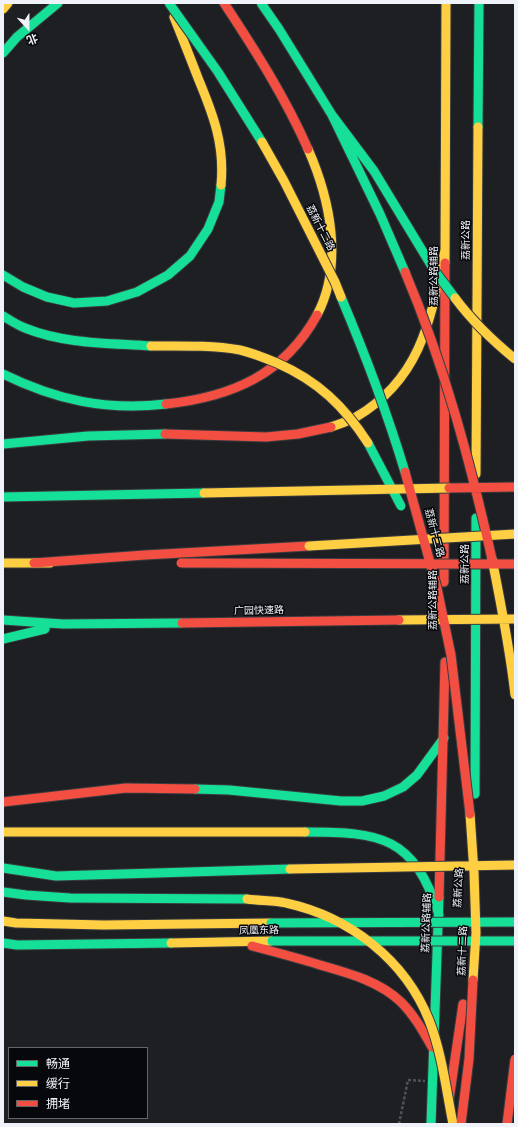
<!DOCTYPE html>
<meta charset="utf-8">
<style>
body{margin:0}
#map{position:relative;width:518px;height:1127px;overflow:hidden;background:#1d1f23;font-family:"DM Sans","Noto Sans SC",sans-serif}
canvas{display:block}
.frame{position:absolute;inset:0;border:4px solid #eff2f8;pointer-events:none}
.legend{position:absolute;left:8px;top:1047px;width:140px;height:72px;box-sizing:border-box;background:#07080b;border:1px solid #64666a;margin:0;padding:5px 7px;list-style:none;font-size:12px;color:#eff2f8}
.legend li{display:flex;align-items:center;gap:8px;height:20px}
.legend b{width:20px;border:1px solid #64666a}
.north{position:absolute;left:8px;top:8px;width:40px;height:40px;-webkit-text-stroke:3px #07080b;paint-order:stroke;rotate:159deg;font-size:11px;font-weight:700;line-height:16px;text-align:center;color:#eff2f8}
.north::after{content:'';display:block;margin:auto;width:14px;height:18px;background:#eff2f8;clip-path:polygon(50% 0,100% 100%,50% 72%,0 100%)}
</style>
<div id="map">
<canvas width="518" height="1127"></canvas>
<div class="frame"></div>
<ul class="legend">
<li><b style="height:5px;background:#16e098"></b>畅通</li>
<li><b style="height:5px;background:#ffcf43"></b>缓行</li>
<li><b style="height:5px;background:#f24e42"></b>拥堵</li>
</ul>
<div class="north">北</div>
</div>
<script>
const context = document.querySelector('canvas').getContext('2d');
context.lineJoin = 'round';
function strokePath(path, color, width, dash) { context.strokeStyle = color; context.lineWidth = width; context.lineCap = dash ? 'butt' : 'round'; context.setLineDash(dash || []); context.stroke(path); }
function write(font, color, halo, rows, align = 'center') {
  context.font = font + ' "DM Sans","Noto Sans SC",sans-serif'; context.lineWidth = 3; context.setLineDash([]); context.textBaseline = 'middle'; context.strokeStyle = halo; context.fillStyle = color; for (const [text, x, y, turn = 0] of rows) {
    context.save(); context.translate(x, y); context.rotate((+turn || 0) * Math.PI / 180); context.textAlign = isNaN(turn) ? turn : align; if (halo) context.strokeText(text, 0, 0); context.fillText(text, 0, 0); context.restore();
  }
}
const path = new Path2D(`
 M399 1124 408 1080`);
const fast = new Path2D(`
 M3 53 17 37 58 3
 M478 127 479 3
 M3 275 23 287 47 297 74 303 107 301 137 292 168 275 190 256 208 229 219 202 221 185
 M3 316C10 320 17 325 25 328 64 344 109 343 151 346
 M3 374C56 400 106 411 166 404
 M3 444 88 436 165 434
 M3 620 63 624 182 623
 M3 639 45 629
 M195 789 229 790 341 801H362L384 796 403 787 417 775 444 738
 M475 794 476 518
 M305 832C381 832 414 836 439 915
 M3 868 56 876 290 869
 M3 892 26 895 70 898 247 899
 M3 943 17 945 171 943
 M431 1124 439 897`);
const slow = new Path2D(`
 M3 9 8 3
 M174 17C182 37 190 57 198 78 213 114 225 145 221 185
 M308 149C330 199 344 264 317 315
 M445 263 446 3
 M331 427C339 424 349 421 356 417 422 378 431 318 445 250
 M476 474 478 127
 M3 563H50
 M3 832H305
 M3 921 16 923 104 925 271 923
 M171 943 272 941`);
const jam = new Path2D(`
 M224 3C255 50 285 97 308 149
 M166 404C231 397 284 375 317 315
 M165 434 266 437 298 434 331 427
 M34 563 145 555 309 546
 M444 582 445 263
 M3 802 126 788 195 789
 M439 897 445 662
 M252 946C275 952 298 958 320 965 348 973 379 981 401 1002 414 1015 423 1031 432 1047
 M449 1100 463 1004`);
const pathBridge = new Path2D(`
 M408 1080 425 1081`);
const fastBridge = new Path2D(`
 M169 3 218 72 262 142
 M261 3 279 29 332 115 380 214 405 272
 M332 115 374 171 434 270 455 298
 M341 297C365 354 387 412 405 472
 M368 443 401 506
 M3 497 204 493
 M271 923 515 922
 M272 941H515`);
const slowBridge = new Path2D(`
 M262 142 284 181 335 282 341 297
 M455 298C472 321 493 341 515 359
 M151 346C181 346 211 345 240 350 253 353 265 358 277 363 318 381 344 406 368 443
 M204 493 449 488
 M309 546 515 534
 M492 559C501 604 510 649 515 695
 M399 620 515 619
 M470 814 474 872 476 933 473 980
 M290 869 515 865
 M247 899C260 901 274 900 286 903 350 917 405 960 429 1020 442 1053 446 1089 453 1124`);
const jamBridge = new Path2D(`
 M405 272C444 364 470 461 492 559
 M405 472 437 588 451 655 470 814
 M449 488 515 487
 M181 563 515 564
 M182 623 399 620
 M461 1124 469 1059 473 980
 M507 1124 515 1059`);
const streetNames = [
 ["荔新十二路",320,228,63],
 ["荔新公路",466,240,-90],
 ["荔新公路辅路",434,276,-90],
 ["荔新十二路",434,533,75],
 ["荔新公路",465,564,-90],
 ["荔新公路辅路",433,600,-90],
 ["广园快速路",259,611,-1],
 ["荔新公路",459,888,-87],
 ["荔新公路辅路",427,923,-88],
 ["凤凰东路",259,931,-1],
 ["荔新十二路",463,951,-88]
];
strokePath(fast, '#3a3b3f', 11);
strokePath(slow, '#3a3b3f', 11);
strokePath(jam, '#3a3b3f', 11);
strokePath(path, '#525356', 2.5, [3, 2]);
strokePath(fast, '#16e098', 9);
strokePath(slow, '#ffcf43', 9);
strokePath(jam, '#f24e42', 9);
strokePath(fastBridge, '#3a3b3f', 11, []);
strokePath(slowBridge, '#3a3b3f', 11, []);
strokePath(jamBridge, '#3a3b3f', 11, []);
strokePath(pathBridge, '#525356', 2.5, [3, 2]);
strokePath(fastBridge, '#16e098', 9);
strokePath(slowBridge, '#ffcf43', 9);
strokePath(jamBridge, '#f24e42', 9);
write('10px', '#eff2f8', '#07080b', streetNames);
</script>
